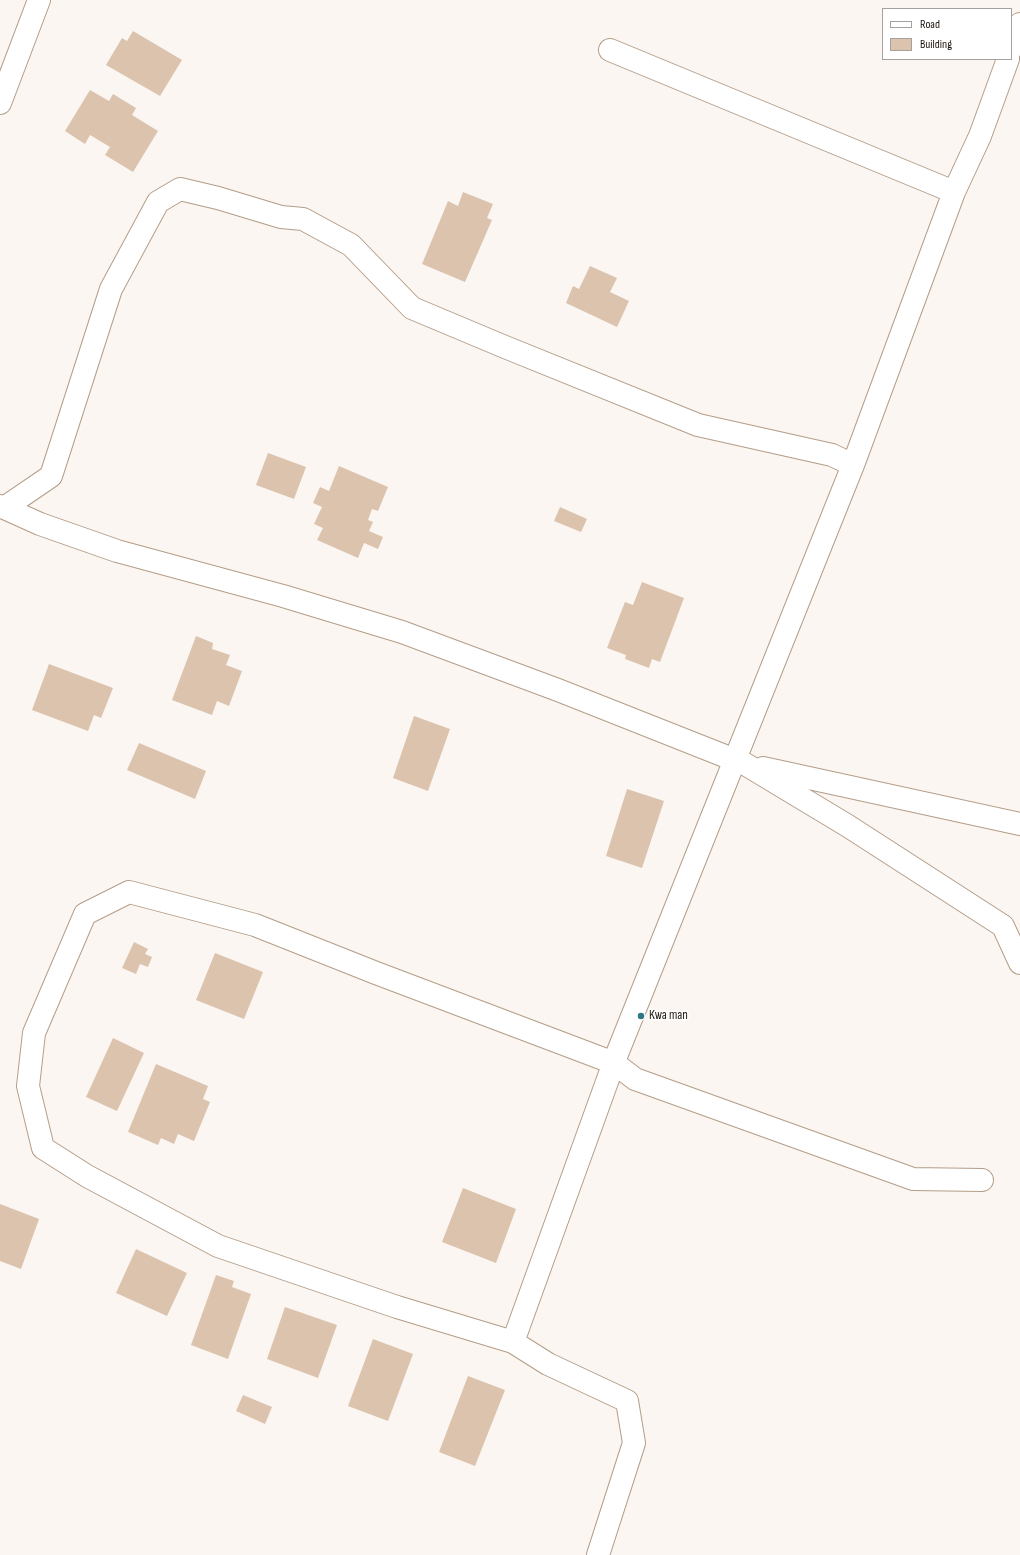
<!DOCTYPE html>
<style>
body{margin:0}
#map{position:relative;width:1020px;height:1555px;overflow:hidden;background:#fbf6f1;font-family:"Sofia Sans Condensed",sans-serif}
canvas{display:block}
.legend{position:absolute;left:882px;top:8px;width:130px;height:52px;box-sizing:border-box;background:#fff;border:1px solid #a4a19e;margin:0;padding:5px 7px;list-style:none;font-size:12px;color:#1c140c}
.legend li{display:flex;align-items:center;gap:8px;height:20px}
.legend b{width:20px;border:1px solid #a4a19e}
</style>
<div id="map">
<canvas width="1020" height="1555"></canvas>
<ul class="legend">
<li><b style="height:5px;background:#fff"></b>Road</li>
<li><b style="height:11px;background:#dcc3ae"></b>Building</li>
</ul>
</div>
<script>
const context = document.querySelector('canvas').getContext('2d');
context.lineJoin = 'round';
function paint(path, color) { context.fillStyle = color; context.fill(path, 'evenodd'); }
function strokePath(path, color, width, dash) { context.strokeStyle = color; context.lineWidth = width; context.lineCap = dash ? 'butt' : 'round'; context.setLineDash(dash || []); context.stroke(path); }
function write(font, color, halo, rows, align = 'center') {
  context.font = font + ' "Sofia Sans Condensed",sans-serif'; context.lineWidth = 3; context.setLineDash([]); context.textBaseline = 'middle'; context.strokeStyle = halo; context.fillStyle = color; for (const [text, x, y, turn = 0] of rows) {
    context.save(); context.translate(x, y); context.rotate((+turn || 0) * Math.PI / 180); context.textAlign = isNaN(turn) ? turn : align; if (halo) context.strokeText(text, 0, 0); context.fillText(text, 0, 0); context.restore();
  }
}
const building = new Path2D(`
 M133 31 182 60 160 96 106 65 122 38 127 41Z
 M90 90 109 101 113 94 136 108 132 115 158 131 133 172 105 155 110 147 90 135 85 144 65 131Z
 M463 192 493 204 487 218 492 220 465 282 422 264 448 201 458 206Z
 M590 266 617 278 610 292 629 301 617 327 566 303 573 286 579 289Z
 M268 453 306 467 294 499 256 485Z
 M339 466 388 487 378 511 372 509 368 520 373 522 369 531 383 537 378 549 364 543 358 558 317 540 323 528 314 524 322 507 313 503 320 487 329 491Z
 M560 507 587 519 581 532 554 521Z
 M642 582 684 598 660 662 652 659 649 668 625 659 626 655 607 648 625 602 633 605Z
 M196 636 213 643 212 649 230 655 226 665 242 671 229 706 217 701 212 715 172 700Z
 M49 664 113 688 101 718 94 715 88 731 32 710Z
 M414 716 450 729 428 791 393 778Z
 M139 743 206 771 195 799 127 770Z
 M627 789 664 801 642 868 606 856Z
 M134 942 148 949 145 954 152 957 148 967 140 964 136 974 122 968Z
 M215 953 263 972 244 1019 196 1000Z
 M113 1038 144 1053 117 1111 86 1097Z
 M156 1064 208 1086 203 1099 210 1102 194 1141 178 1134 174 1144 161 1138 158 1145 128 1132Z
 M463 1188 516 1209 496 1263 442 1242Z
 M0 1204 39 1219 21 1269 0 1261Z
 M136 1249 187 1273 167 1316 116 1293Z
 M216 1275 234 1281 232 1287 251 1294 228 1359 191 1345Z
 M285 1307 337 1325 318 1378 267 1359Z
 M373 1339 413 1354 388 1421 348 1406Z
 M468 1376 505 1390 475 1466 439 1452Z
 M243 1395 272 1407 265 1424 236 1411Z`);
const minor = new Path2D(`
 M1011 49 1020 24
 M610 50 954 192
 M0 103 39 0
 M0 506 40 524 117 551 283 596 402 632 558 690 745 764 848 826 1003 926 1020 963
 M4 508 51 476 111 289 158 202 180 189 218 198 281 217 303 219 351 245 412 308 505 347 698 425 832 455 853 465
 M763 768 1020 824
 M513 1342 617 1054 853 465 954 192 980 136 1008 59
 M598 1555 634 1443 627 1401 548 1364 513 1342 397 1307 218 1246 87 1176 43 1148 28 1086 34 1033 85 914 129 892 255 925 376 973 614 1063 635 1079 913 1179 982 1180`);
const markers = [
 [641,1016,4,"#317684"]
];
const poiNames = [
 ["Kwa man",649,1016]
];
paint(building, '#dcc3ae');
strokePath(minor, '#b49d88', 24);
strokePath(minor, '#fff', 22);
for (const [x, y, r, color] of markers) { const dot = new Path2D(); dot.arc(x, y, r, 0, 2 * Math.PI); context.fillStyle = color; context.fill(dot); strokePath(dot, '#fff', 1.5); }
write('13px', '#1c140c', '#fff', poiNames, 'left');
</script>
